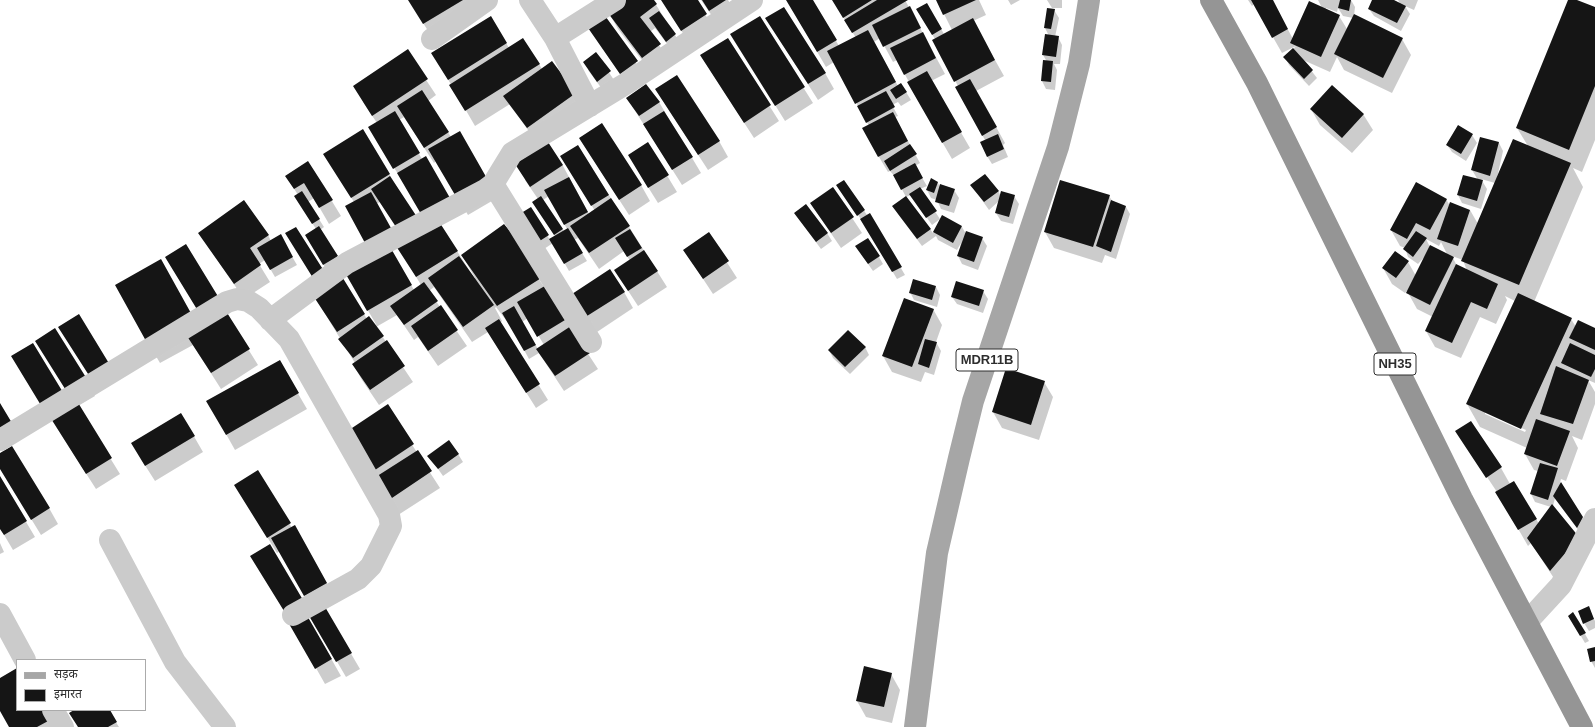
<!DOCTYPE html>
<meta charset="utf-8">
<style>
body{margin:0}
#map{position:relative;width:1595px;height:727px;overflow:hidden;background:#fff;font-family:Arial,"Noto Sans Devanagari",sans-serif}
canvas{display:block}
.legend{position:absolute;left:16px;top:659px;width:130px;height:52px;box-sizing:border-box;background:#fff;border:1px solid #ababab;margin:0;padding:5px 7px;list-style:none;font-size:12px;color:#2e2e2e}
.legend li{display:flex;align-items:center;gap:8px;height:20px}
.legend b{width:20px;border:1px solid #ababab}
</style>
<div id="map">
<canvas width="1595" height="727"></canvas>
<ul class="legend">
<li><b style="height:5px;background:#a6a6a6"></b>सड़क</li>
<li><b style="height:11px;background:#151515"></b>इमारत</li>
</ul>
</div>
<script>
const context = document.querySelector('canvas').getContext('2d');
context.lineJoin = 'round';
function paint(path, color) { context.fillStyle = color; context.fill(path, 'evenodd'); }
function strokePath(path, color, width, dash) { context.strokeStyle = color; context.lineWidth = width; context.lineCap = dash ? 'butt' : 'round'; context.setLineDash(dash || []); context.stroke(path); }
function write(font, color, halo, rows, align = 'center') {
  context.font = font + ' Arial,sans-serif'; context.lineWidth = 4; context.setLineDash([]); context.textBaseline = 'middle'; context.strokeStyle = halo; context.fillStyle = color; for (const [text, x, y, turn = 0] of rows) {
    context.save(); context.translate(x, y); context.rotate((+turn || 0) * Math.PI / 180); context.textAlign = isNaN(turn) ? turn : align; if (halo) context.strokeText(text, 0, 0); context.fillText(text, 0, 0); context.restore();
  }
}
const shadow = new Path2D(`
 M409 0H483L433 39Z
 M627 0H653L680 43 671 49 655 28 650 32 669 60 652 73 618 29 609 13Z
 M662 0H696L715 30 691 46Z
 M701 0H728L737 15 719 26Z
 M787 0H812L839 46 856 38 833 0H905L945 74 931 81 970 148 952 159 908 83 909 82 897 60 893 62 880 38 874 42 898 86 901 84 911 100 901 106 898 102 892 105 898 116 895 117 920 163 915 166 927 186 920 189 940 219 932 225 911 195 906 197 933 233 943 216 962 227 966 234 982 238 987 246 978 270 962 264 958 256 961 243 957 250 938 240 936 236 922 246 898 214 894 206 906 197 896 178 890 171 888 172 879 157 869 126 834 62 826 67Z
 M937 0H979L986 15 973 21 1004 76 976 91 1005 143 1003 145 1008 157 992 164 987 156 985 140 956 87 958 86 933 40 935 39 917 10 927 5 944 34 952 30Z
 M1008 0H1020L1011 5Z
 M1047 0H1062V8H1052Z
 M1248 0H1272L1293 39 1322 8 1318 0H1351L1355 7 1354 16 1402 39 1411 55 1392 93 1344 70 1337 57 1330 72 1303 60 1317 78 1309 86 1289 65 1285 57 1296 46 1282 53 1254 4 1252 6ZM1326 8 1337 12 1338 8 1343 16 1353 18 1347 29 1339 16 1326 10Z
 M1373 0H1392L1400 4 1398 0H1418L1414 10 1405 6 1410 14 1401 31 1374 16 1369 9Z
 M1570 0H1574L1595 9V140L1582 172 1573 168 1583 187 1534 302 1571 319 1576 327 1595 329V383L1588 380 1595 392V404L1582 440 1572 436 1578 448 1566 481 1561 479 1560 483 1587 525 1582 535 1555 498 1553 506 1578 537 1559 586 1531 543 1528 546 1497 492 1457 432 1501 468 1510 484 1514 482 1539 524 1551 507 1535 502 1531 494 1538 471 1534 470 1525 454 1527 448 1480 427 1467 404 1515 301 1505 296 1507 300 1496 324 1480 317 1461 358 1435 347 1426 331 1433 317 1417 309 1407 291 1405 293 1392 284 1383 268 1396 252 1408 262 1416 276 1427 254 1418 264 1408 257 1405 248 1400 246 1391 230 1446 199 1450 206 1470 210 1478 224 1495 183 1481 179 1487 189 1481 209 1462 203 1458 195 1463 176 1478 180 1472 170 1481 139 1499 143 1503 151 1497 178 1528 146 1517 128ZM1426 239 1439 246 1441 242 1448 256 1430 247ZM1452 256 1463 260 1467 271 1457 266ZM1485 412 1526 430 1525 432 1485 414Z
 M1054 10 1059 18 1055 37H1058L1062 45 1060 64H1054L1057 70 1055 90 1046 89 1042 81 1047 62 1043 55 1046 35 1049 36 1045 28Z
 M603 14 646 78 630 89 587 25Z
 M491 17 509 48 539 64 542 69 552 62 584 110 537 143 510 104 475 126 442 69Z
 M759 17 813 103 785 121 741 50Z
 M776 34 825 73 834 89 818 100Z
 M727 39 779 121 754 138 701 56Z
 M407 51 436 95 428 101 451 137 497 198 468 215 436 161 434 163 404 117 399 120 422 159 440 224 474 278H475L462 255 504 226 598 369 564 391 539 353 529 359 512 328 496 307 495 308 502 321 500 323 548 400 536 408 488 332 472 342 434 287 429 291 467 346 438 366 418 337 414 340 397 315 376 327 413 382 379 405 362 380 353 364 355 363 313 294 340 277 367 319 377 326 345 271 373 255 354 202 324 154 389 174 416 218 430 226 369 127 377 123 363 102ZM380 202 406 241 399 245 376 204ZM397 245 421 285 414 290 390 249ZM528 318 544 345 538 349 522 322Z
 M596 53 614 80 602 89 588 70Z
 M656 90 719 141 728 157 708 170Z
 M659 102 701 173 682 185 632 106Z
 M1311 109 1363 114 1373 130 1352 153 1320 125Z
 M1459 126 1472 135 1477 143 1466 161 1452 152 1447 145Z
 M580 139 641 185 650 201 629 215Z
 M548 144 563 166 589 214 595 211 571 172 578 146 667 287 638 306 625 286 630 261 624 251 599 269 578 238 574 240 587 261 569 271 553 243 541 251 531 208 550 240 555 236 538 210V199L525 180ZM549 196 567 229 564 231 543 200Z
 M648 144 677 192 658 203 638 171Z
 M308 162 341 216 329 224 314 198 308 202 324 227 320 230 341 264 328 272 306 235 316 229 300 204 298 195 286 176Z
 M844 181 867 215 869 214 905 275 897 279 863 222 837 186Z
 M938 183 940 187 954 190 959 198 954 213 941 209 937 200 931 198 927 190Z
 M972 186 998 191 1001 196H1014L1019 204 1013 224 1001 221 996 213 999 201 989 210Z
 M833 189 862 233 841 248 811 204Z
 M1109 196 1113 202 1126 207 1130 214 1116 259 1105 255 1102 263 1054 248 1045 232Z
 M795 214 827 233 832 241 821 249Z
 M199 233 268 235 271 241 280 236 297 265 275 277 265 260 259 264 270 282 244 299Z
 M708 233 737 278 713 294 684 250Z
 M861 254 879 257 883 264 873 271Z
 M166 258 227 315 258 365 221 389 193 345 160 363 147 341 197 326 205 321Z
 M936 287 940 295 937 307 914 300 910 292Z
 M983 291 988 299 983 313 957 304 952 297Z
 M624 292 633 308 597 332 573 294Z
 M933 309 942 325 936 342 941 351 934 375 925 372 921 382 892 372 883 356Z
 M865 347 869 355 850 374 833 358 829 350Z
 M279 361 307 409 235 450 208 402Z
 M1007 370 1044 382 1053 397 1039 440 1002 428 993 412Z
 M21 372 63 395 75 403 86 380 95 396 78 406 120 474 96 489Z
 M387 406 440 488 395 517 347 432Z
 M181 414 203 452 155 481 141 459Z
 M0 454 49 508 58 524 41 535 0 468Z
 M458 454 463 462 443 476 429 456Z
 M258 472 292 528 304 542 336 600 323 606 360 669 346 677 311 617 308 618 341 676 325 684 290 622 303 601 311 607 280 551 277 553 245 501Z
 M0 478 35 537 13 550 0 528Z
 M0 543 4 552 0 554Z
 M1588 607 1595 621V628L1589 631 1584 623Z
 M1573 613 1589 641 1585 643 1569 616Z
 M1595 648V668L1591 661Z
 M17 669V710H43L53 727H10L0 709V679Z
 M891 674 900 690 892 723 866 717 857 701Z
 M76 710H108L119 727H78Z`);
const building = new Path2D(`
 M408 0H463L423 24Z
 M625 0H654L657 4 640 17 661 44 642 58 608 13Z
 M661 0H698L707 14 681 31Z
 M702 0H726L709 11Z
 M786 0H813L837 40 817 52Z
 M832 0H872L843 18Z
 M877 0H908L852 33 844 20Z
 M936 0H976L943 15Z
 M1251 0H1273L1288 29 1272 38Z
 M1340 0H1351L1349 11 1338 8Z
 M1372 0H1394L1406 6 1397 23 1368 9Z
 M1568 0H1577L1595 7V86L1569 150 1516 128Z
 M1309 1 1340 15 1321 57 1290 43Z
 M927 3 942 29 932 35 916 9Z
 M910 6 921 28 883 47 872 25Z
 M784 7 826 73 808 84 765 18Z
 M1047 8 1055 9 1051 29 1044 28Z
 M659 11 676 34 666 42 649 18Z
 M603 13 638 61 620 74 586 25Z
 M1354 14 1403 38 1383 78 1334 54Z
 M491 16 507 43 448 80 431 53Z
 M760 16 805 87 775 106 730 34Z
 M973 18 995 60 954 82 932 40Z
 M868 30 896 82 855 104 827 51Z
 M923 32 936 58 904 75 890 48Z
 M1045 34 1059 36 1056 57 1042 55Z
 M523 38 540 64 465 111 449 85Z
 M728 38 771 105 744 123 700 55Z
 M1293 48 1313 70 1304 79 1283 57Z
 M408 49 428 79 372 116 353 86Z
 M596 52 611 71 597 82 583 62Z
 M1043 60 1053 61 1051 82 1041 81Z
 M552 61 576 93 527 128 503 96Z
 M927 71 962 132 942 143 907 82Z
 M677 75 720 141 698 155 655 89Z
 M970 79 997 127 982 136 955 87Z
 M901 83 907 92 896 99 890 90Z
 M646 84 660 102 639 116 626 98Z
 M1332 85 1364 114 1342 138 1310 109Z
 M422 90 449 132 424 148 397 106Z
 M886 91 895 107 866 123 857 106Z
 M395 111 420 153 393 169 368 127Z
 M664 111 693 157 672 170 643 124Z
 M893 112 908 141 878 157 862 128Z
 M602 123 642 185 619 200 579 138Z
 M1458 125 1473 134 1461 154 1446 145Z
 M363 129 390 174 351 198 323 154Z
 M460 131 489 182 458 200 428 149Z
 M998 134 1004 149 987 157 980 142Z
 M1480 137 1499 142 1490 176 1471 170Z
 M1513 139 1571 163 1519 285 1461 261Z
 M548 142 563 165 530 187 515 164Z
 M648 142 669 175 648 188 628 155Z
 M910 144 917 154 890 171 884 161Z
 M578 145 609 195 591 206 560 156Z
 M426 156 450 198 421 214 397 173Z
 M308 161 333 200 319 208 304 183 294 189 285 176Z
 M915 163 923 178 901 190 893 175Z
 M985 174 999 191 984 202 970 185Z
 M1463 175 1483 180 1477 201 1457 195Z
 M390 176 417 217 398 230 371 189Z
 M569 177 588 212 564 225 544 190Z
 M931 178 938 182 934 193 926 190Z
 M844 180 865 210 857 216 836 185Z
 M1060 180 1110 195 1093 247 1044 232Z
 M1416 182 1447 199 1430 230 1416 223 1407 239 1390 230Z
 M940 184 955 189 949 206 935 202Z
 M833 187 854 217 831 233 810 203Z
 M920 187 937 211 926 218 909 194Z
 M302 191 320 219 312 224 294 196Z
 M1001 191 1015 195 1009 217 995 213Z
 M371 192 391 228 365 243 345 206Z
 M541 196 563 229 554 235 532 202Z
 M906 196 931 229 917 239 892 206Z
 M611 198 630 226 589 253 570 226Z
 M244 200 269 235 250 248 261 265 234 284 198 233Z
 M1111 200 1126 206 1111 252 1096 246Z
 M1450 202 1470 210 1458 246 1437 239Z
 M806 204 828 233 816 242 794 213Z
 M531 207 549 235 535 244 518 215Z
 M870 213 902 267 892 272 860 219Z
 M942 215 962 226 953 243 933 232Z
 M438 220 458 251 416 277 396 246Z
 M504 224 546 275 497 306 461 255Z
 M319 226 338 256 323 265 305 235Z
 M296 227 324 271 313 278 285 233Z
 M568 228 583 253 564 264 549 239Z
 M630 229 642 248 627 257 615 238Z
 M966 231 983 237 974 262 957 256Z
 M1416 231 1427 238 1413 257 1403 249Z
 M709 232 729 261 703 279 683 250Z
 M281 234 293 257 270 270 257 248Z
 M868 238 880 256 868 264 855 246Z
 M186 244 219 298 198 311 165 257Z
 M389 245 412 285 367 311 344 271Z
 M1430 245 1454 257 1430 305 1406 293Z
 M644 250 658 271 628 291 614 270Z
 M1395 251 1409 261 1396 278 1382 268Z
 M459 256 494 305 463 327 428 278Z
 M161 259 192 315 146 341 115 285Z
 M1456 264 1498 284 1487 309 1471 302 1452 343 1425 331Z
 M610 269 625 292 587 316 572 294Z
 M341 275 365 314 337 332 312 294Z
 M913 279 936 286 932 300 909 293Z
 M956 281 984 290 979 306 951 297Z
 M424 282 438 301 404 325 390 306Z
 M550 283 570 317 537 337 517 302Z
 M1518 293 1572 318 1521 429 1466 404Z
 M904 298 934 309 912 367 882 356Z
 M441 305 458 330 428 351 411 326Z
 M514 306 536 345 524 351 502 313Z
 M224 308 250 349 211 373 185 333Z
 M79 314 110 365 90 377 58 327Z
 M369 316 384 336 353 358 338 339Z
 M499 319 540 384 526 393 485 328Z
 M1578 320 1595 328V350L1569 338Z
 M571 326 590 353 555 376 536 349Z
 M55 328 87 379 67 392 35 341Z
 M848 330 866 347 845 367 828 350Z
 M925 339 937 342 929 368 918 364Z
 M387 340 405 366 370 390 352 364Z
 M33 343 64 394 42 407 11 356Z
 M1570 343 1595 355V369L1591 377 1561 363Z
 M280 360 299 393 226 435 206 401Z
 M1556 366 1589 380 1573 424 1540 414Z
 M1006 368 1045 381 1031 425 992 412Z
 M77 401 112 458 86 474 50 417Z
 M0 403 12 423 0 430Z
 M388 404 414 444 372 472 346 432Z
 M181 413 195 436 145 466 131 443Z
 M1536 419 1570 431 1557 466 1524 454Z
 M1471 421 1502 467 1486 478 1455 431Z
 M449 440 459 454 438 469 427 456Z
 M12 446 50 508 31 520 0 469V453Z
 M418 450 432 471 386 502 371 480Z
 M1540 463 1558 468 1548 500 1530 494Z
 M258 470 291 523 267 538 234 485Z
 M0 476 27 521 4 535 0 529Z
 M1514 481 1537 519 1518 530 1495 492Z
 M1561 482 1583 517 1577 528 1553 496Z
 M1552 504 1579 537 1550 571 1527 538Z
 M295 525 327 583 304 596 271 538Z
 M270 544 303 600 284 611 250 556Z
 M321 600 352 653 336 662 305 609Z
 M1589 606 1594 619 1583 624 1578 611Z
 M305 612 332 659 315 669 288 622Z
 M1573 612 1586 633 1580 636 1568 616Z
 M1595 647V661L1590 662 1587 649Z
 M864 666 892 673 884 707 856 701Z
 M17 668V710H44L50 720 37 727H9L0 711V678Z
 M74 710H110L117 722 108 727H78L69 713Z`);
const street = new Path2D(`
 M530 0 555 38 590 106
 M555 38 615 0
 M432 39 487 0
 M493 184 591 342
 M270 320 347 263 485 190 493 184 512 153 627 83 752 0
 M0 440 227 302 237 299 248 301 259 308 289 339 389 515 391 526 371 566 358 579 293 615
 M110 540 175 662 225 727
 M0 614 25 660
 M1527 622 1561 585 1595 519
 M53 710 63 727`);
const primary = new Path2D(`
 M915 727 937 553 959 458 973 401 1058 147 1079 64 1089 0`);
const highway = new Path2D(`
 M1211 0 1257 83 1462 499 1582 727`);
const shields = [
 [987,360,62],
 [1395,364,42]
];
const shieldNames = [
 ["MDR11B",987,360],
 ["NH35",1395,364]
];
paint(shadow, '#0003');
paint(building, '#151515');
strokePath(street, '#cbcbcb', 22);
strokePath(primary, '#a6a6a6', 22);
strokePath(highway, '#959595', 22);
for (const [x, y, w] of shields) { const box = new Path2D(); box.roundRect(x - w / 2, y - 11, w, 22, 3); context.fillStyle = '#fff'; context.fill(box); strokePath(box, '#2e2e2e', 1); }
write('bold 13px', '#2e2e2e', null, shieldNames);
</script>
